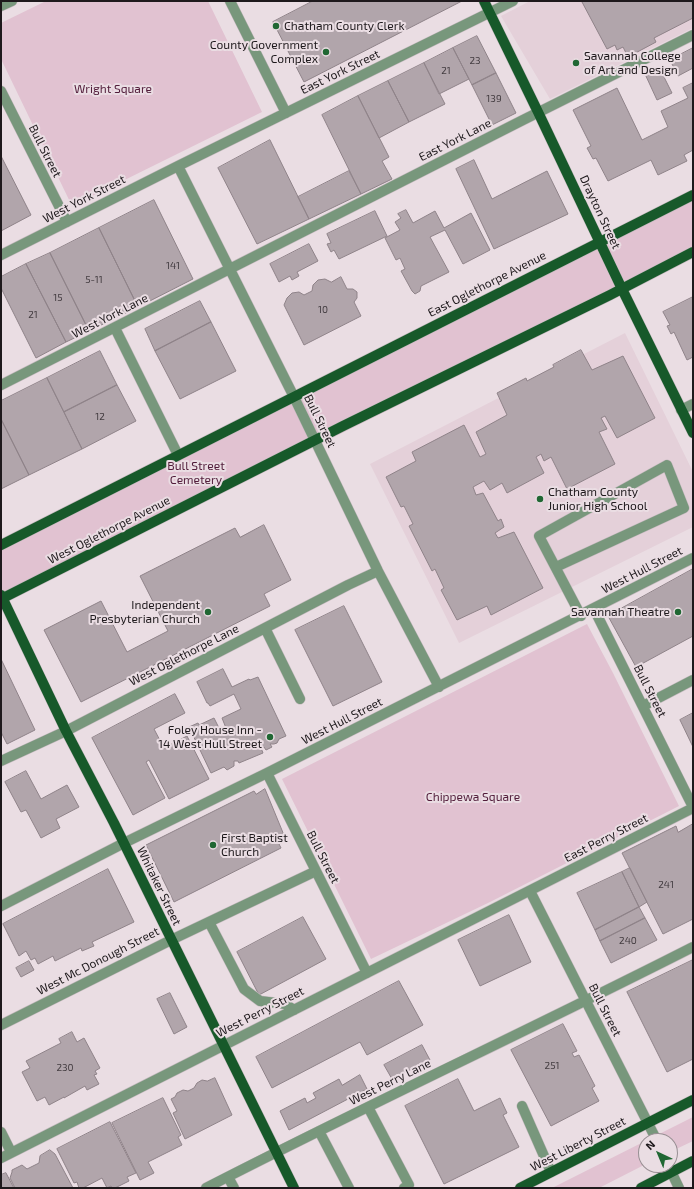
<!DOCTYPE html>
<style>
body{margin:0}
#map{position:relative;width:694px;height:1189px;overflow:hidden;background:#eadde3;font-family:"Exo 2",sans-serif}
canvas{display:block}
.frame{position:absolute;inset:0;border:2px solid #1e191c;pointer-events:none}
.north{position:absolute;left:638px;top:1133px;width:40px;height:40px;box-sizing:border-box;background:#eadde3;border:1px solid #988f93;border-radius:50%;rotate:316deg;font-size:11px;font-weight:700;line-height:16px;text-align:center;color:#1e191c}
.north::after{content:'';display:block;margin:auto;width:14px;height:18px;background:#206733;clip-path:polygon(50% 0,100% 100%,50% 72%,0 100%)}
</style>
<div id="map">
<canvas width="694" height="1189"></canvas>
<div class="frame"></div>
<div class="north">N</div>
</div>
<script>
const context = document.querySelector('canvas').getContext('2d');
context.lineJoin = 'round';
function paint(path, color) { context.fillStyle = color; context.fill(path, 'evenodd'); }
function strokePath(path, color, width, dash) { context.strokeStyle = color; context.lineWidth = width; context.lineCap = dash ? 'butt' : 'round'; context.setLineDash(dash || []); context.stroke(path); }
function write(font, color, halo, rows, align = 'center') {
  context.font = font + ' "Exo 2",sans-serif'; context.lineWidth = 4; context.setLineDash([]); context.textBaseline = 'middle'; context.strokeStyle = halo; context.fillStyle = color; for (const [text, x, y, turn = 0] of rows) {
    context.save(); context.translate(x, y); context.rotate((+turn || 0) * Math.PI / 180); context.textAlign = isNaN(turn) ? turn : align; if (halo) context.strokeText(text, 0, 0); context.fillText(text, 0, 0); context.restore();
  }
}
const built = new Path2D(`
 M530 1H693V28L550 99 501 16Z
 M625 333 693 472V527L459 643 370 464Z`);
const green = new Path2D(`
 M46 1H208L262 112 72 206 1 59V23Z
 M693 194V258L1 603V547Z
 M587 624 613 673 679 806 490 902 371 959 282 779Z
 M693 1117V1141L670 1152V1141H646V1164L599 1188H552Z`);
const building = new Path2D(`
 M313 1H462L304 82 273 22Z
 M584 1H693V18L654 38 656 42 628 57 623 47 617 50 615 45 607 49 582 2Z
 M477 36 496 73 472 85 453 48Z
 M453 48 469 79 439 94 424 63Z
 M693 48V68L678 76 670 60Z
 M424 63 445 104 409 122 388 81Z
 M659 67 672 93 657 100 645 74Z
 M496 73 516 113 492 125 472 85Z
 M388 81 409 122 379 138 358 96Z
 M693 83V150L684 155 687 161 658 175 651 160 608 181 596 158 593 159 587 148 591 146 573 110 617 88 642 140 668 127 661 111 688 98 683 88Z
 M358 96 389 157 382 161 392 179 361 194 322 115Z
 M270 140 309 219 257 244 218 168Z
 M1 156 31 215 1 231Z
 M474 160 492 199 547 171 568 214 494 249 456 169Z
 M349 171 361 194 309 219 298 197Z
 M154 200 193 279 138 307 99 228Z
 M406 210 413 223 435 211 444 228 471 213 490 250 463 264 445 230 430 237 449 272 421 286 420 291 415 294 412 291 401 271 405 269 400 258 396 260 385 238 400 230 395 222 401 218 398 214Z
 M375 211 387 236 339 259 334 250 331 252 327 244 331 243 327 234Z
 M99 228 138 307 89 331 50 253Z
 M309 244 318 261 297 272 299 276 292 280 290 276 279 282 270 264Z
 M50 253 89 331 66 342 26 264Z
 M26 264 66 342 36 358 1 288V277Z
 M341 277 347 289H353L357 292V298L354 302 361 316 304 345 284 305 287 298 292 293 299 292 304 295 312 291 313 285 318 280 325 279 331 282Z
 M693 297V357L687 360 674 332 671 334 667 326 670 325 663 312Z
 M200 301 211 322 155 351 145 329Z
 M211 322 236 371 180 399 155 351Z
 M581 350 592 370 623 356 655 418 617 438 605 416 601 418 607 429 599 432 615 464 567 489 551 457 544 461 541 454 536 457 544 473 507 493 502 483 490 490 484 481 473 487 476 495 483 493 498 521 501 519 504 527 495 533 498 538 514 532 543 588 491 615 487 606 457 620 441 590 444 588 435 569 432 571 409 526 413 524 404 506 401 507 386 477 416 461 412 452 464 425 480 457 486 454 476 432 507 415 497 393 526 378 527 381 554 367 553 365Z
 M100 351 117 385 64 412 47 378Z
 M47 378 82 449 29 475 1 419V401Z
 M117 385 136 421 82 449 64 412Z
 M1 419 29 475 1 489Z
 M264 525 291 580 264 594 270 606 81 702 44 630 101 601 127 652 168 631 140 576 235 528 240 537Z
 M693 569V636L636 667 608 616Z
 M344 606 382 682 333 706 295 630Z
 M1 659 35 730 7 744 1 732Z
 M223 669 232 687 249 679 250 680 258 677 286 736 279 739 277 743 274 744H270L272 747 266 750 264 747 261 748 263 753 239 763 238 761H234V766L227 770 224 767 211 773 189 727 198 723 199 725 214 718 220 730 226 728 222 718 241 709 234 694 210 706 208 703H207L197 682Z
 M175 694 185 713 154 729 164 748 187 736 209 779 169 799 149 760 146 762 165 798 133 815 92 738Z
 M693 713V747L680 720Z
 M26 771 41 799 67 785 79 807 56 819 60 828 41 838 26 810 21 812 5 782Z
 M265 789 286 840 279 844 281 848 174 902 146 845 254 791 256 794Z
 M693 824V919L663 934 622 853 676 826 678 832Z
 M630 868 647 902 639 907 622 872Z
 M108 869 134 922 92 942 94 946 82 951 81 948 55 961 53 956 38 964 35 958 31 960 26 951 19 956 3 924Z
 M622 872 639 907 595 930 577 893Z
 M639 907 645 918 600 941 595 930Z
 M509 915 531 962 480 986 458 940Z
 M303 917 326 959 259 995 237 952Z
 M645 918 657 940 611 963 600 941Z
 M693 960V1059L667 1072 627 992Z
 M29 961 34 970 21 977 16 968Z
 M399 981 423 1025 367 1055 360 1042 272 1088 256 1057Z
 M170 993 187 1027 174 1034 157 999Z
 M563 1024 577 1051 572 1053 574 1057 579 1055 595 1086 592 1088 599 1101 551 1126 511 1050Z
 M72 1032 77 1042 84 1038 100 1068 95 1071 97 1074 94 1075 99 1084 87 1090 85 1086 64 1098V1097L49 1105 45 1097 37 1101 22 1072 30 1068 26 1061 61 1043 59 1039Z
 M422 1045 430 1060 392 1079 384 1065Z
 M360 1075 367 1089 289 1130 280 1111 305 1098 307 1103 316 1098 313 1093 339 1079 342 1085Z
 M215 1078 232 1115 185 1139 173 1113 177 1111 171 1099 175 1097 177 1093 183 1090 188 1091 194 1088 197 1083 202 1080 207 1081Z
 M458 1079 474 1111 500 1098 507 1113 503 1115 519 1147 444 1184 405 1106Z
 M163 1098 181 1135 178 1137 182 1145 148 1162 154 1173 140 1180 112 1123Z
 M110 1122 136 1173 127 1177 129 1181 115 1188H112L111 1186 107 1188 102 1178 83 1188H79L77 1182 74 1183 57 1149Z
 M50 1150 55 1154 73 1188H15L10 1178 12 1172V1170L22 1165 27 1169 39 1163 40 1156Z
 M6 1173 14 1188H1V1175Z`);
const minor = new Path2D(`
 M230 1 286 113
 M1 6 12 1
 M1 91 67 222
 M178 166 294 397 378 571 439 687
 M1 255 178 166 513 1
 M115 328 178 455
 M1 385 523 120 693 35
 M681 410 693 404
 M556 567 684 508 667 465 539 536 581 616
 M594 609 693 807
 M265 628 300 699
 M643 706 693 680
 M1 761 66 731 348 585 378 571
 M267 773 367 973
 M530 891 657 1141
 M1 906 124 843 267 773 693 558
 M209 922 244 989 260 1001 285 1004 294 1010
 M1 1025 171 940 316 871
 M522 1106 551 1172
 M368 1107 409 1185 404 1188
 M319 1131 349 1188
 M1 1132 11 1152
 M1 1158 693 808
 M668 1165 679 1188
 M228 1177 234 1188
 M206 1188C367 1105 532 1029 693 947`);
const major = new Path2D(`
 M484 1 538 112 622 289 693 433
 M1 545 693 195
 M1 595 66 731 114 823 294 1188
 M1 599 343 426 610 295 693 252
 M520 1188 693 1100
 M641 1188 693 1161`);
const markers = [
 [276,26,4,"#206733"],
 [326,52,4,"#206733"],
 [576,63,4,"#206733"],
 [540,499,4,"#206733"],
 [208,612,4,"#206733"],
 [678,612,4,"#206733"],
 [270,737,4,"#206733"],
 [213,845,4,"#206733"]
];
const numberNames = [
 ["23",475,61],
 ["21",446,71],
 ["139",494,99],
 ["141",173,266],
 ["5-11",94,280],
 ["15",58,298],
 ["10",323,310],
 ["21",33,315],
 ["12",100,417],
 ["241",666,885],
 ["240",628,941],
 ["251",552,1066],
 ["230",65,1068]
];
const poiNames = [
 ["Chatham County Clerk",284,26],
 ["County Government",318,45,"right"],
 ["Complex",318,59,"right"],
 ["Savannah College",584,56],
 ["of Art and Design",584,70],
 ["Chatham County",548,492],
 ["Junior High School",548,506],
 ["Independent",200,605,"right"],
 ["Presbyterian Church",200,619,"right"],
 ["Savannah Theatre",670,612,"right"],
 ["Foley House Inn -",262,730,"right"],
 ["14 West Hull Street",262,744,"right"],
 ["First Baptist",221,838],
 ["Church",221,852]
];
const streetNames = [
 ["East York Street",340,72,-26],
 ["East York Lane",455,140,-27],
 ["Bull Street",45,151,63],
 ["West York Street",84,199,-27],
 ["Drayton Street",600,212,65],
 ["East Oglethorpe Avenue",487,284,-27],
 ["West York Lane",110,316,-27],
 ["Bull Street",320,421,64],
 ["West Oglethorpe Avenue",109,530,-27],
 ["West Hull Street",642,570,-27],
 ["West Oglethorpe Lane",184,655,-27],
 ["Bull Street",650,691,63],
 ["West Hull Street",342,721,-27],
 ["East Perry Street",606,838,-27],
 ["Bull Street",323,857,63],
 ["Whitaker Street",159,886,64],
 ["West Mc Donough Street",98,961,-27],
 ["Bull Street",605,1010,63],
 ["West Perry Street",260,1012,-27],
 ["West Perry Lane",390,1082,-26],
 ["West Liberty Street",578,1144,-27]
];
const parkNames = [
 ["Wright Square",113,89],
 ["Bull Street",196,466],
 ["Cemetery",196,480],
 ["Chippewa Square",473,797]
];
paint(built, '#e4d0d9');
paint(green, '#e1c2d1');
paint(building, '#b1a5ab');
strokePath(building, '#8f8389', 1);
strokePath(minor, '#c5babf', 11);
strokePath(major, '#c5babf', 11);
strokePath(minor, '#78977c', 10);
strokePath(major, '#17592a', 10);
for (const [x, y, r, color] of markers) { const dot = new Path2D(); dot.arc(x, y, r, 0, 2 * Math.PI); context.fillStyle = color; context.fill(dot); strokePath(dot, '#eadde3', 1.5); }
write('10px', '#433c40', null, numberNames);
write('12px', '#1e191c', '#eadde3', poiNames, 'left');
write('12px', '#1e191c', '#eadde3', streetNames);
write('12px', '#511c3a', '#eadde3', parkNames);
</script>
